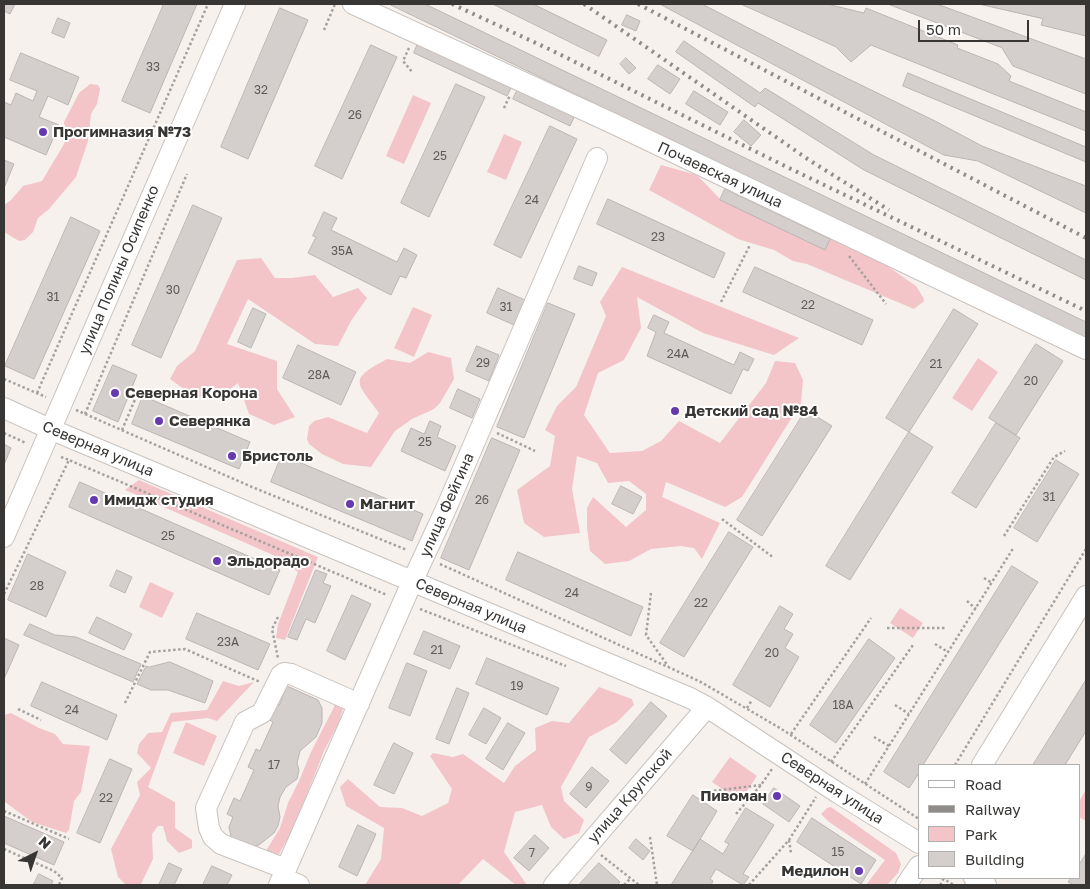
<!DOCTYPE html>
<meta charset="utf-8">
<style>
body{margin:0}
#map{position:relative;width:1090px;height:889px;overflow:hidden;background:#f6f1ed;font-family:"Golos Text",sans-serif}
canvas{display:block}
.frame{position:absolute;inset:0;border:5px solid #373634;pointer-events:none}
.legend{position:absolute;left:918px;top:764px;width:162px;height:115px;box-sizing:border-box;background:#fff;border:1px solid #afafae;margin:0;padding:6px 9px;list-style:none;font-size:15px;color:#373634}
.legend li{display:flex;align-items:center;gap:10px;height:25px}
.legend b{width:25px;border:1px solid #afafae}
.north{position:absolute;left:10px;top:829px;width:50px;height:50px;-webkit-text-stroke:4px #fff;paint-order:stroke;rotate:41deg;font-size:14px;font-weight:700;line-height:20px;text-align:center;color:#373634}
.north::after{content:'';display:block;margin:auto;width:18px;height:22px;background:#373634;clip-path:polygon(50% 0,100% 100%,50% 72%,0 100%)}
.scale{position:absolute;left:918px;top:20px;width:111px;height:22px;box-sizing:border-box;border:2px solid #373634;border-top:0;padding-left:6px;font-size:15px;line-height:18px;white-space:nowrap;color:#373634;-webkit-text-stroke:4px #fff;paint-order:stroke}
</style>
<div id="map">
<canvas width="1090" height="889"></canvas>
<div class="frame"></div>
<ul class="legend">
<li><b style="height:6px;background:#fff"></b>Road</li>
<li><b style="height:6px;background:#8f8c89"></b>Railway</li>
<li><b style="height:14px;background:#f4c5c8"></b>Park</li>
<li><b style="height:14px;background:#d4cecc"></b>Building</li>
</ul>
<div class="north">N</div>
<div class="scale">50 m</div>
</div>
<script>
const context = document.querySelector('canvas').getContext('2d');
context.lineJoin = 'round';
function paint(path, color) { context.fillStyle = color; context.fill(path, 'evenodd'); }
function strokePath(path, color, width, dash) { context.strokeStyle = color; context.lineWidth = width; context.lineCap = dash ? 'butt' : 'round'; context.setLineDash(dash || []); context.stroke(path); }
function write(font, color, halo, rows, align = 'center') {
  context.font = font + ' "Golos Text",sans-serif'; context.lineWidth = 4; context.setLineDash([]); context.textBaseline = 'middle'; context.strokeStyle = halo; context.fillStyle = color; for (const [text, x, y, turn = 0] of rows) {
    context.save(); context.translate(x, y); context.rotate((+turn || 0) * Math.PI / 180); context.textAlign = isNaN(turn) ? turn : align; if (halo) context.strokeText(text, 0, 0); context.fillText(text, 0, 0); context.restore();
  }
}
const green = new Path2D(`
 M90 84 98 85 100 89 97 104 91 114 88 141 76 177 49 209 38 218 33 232 25 240 19 241 4 232V205L10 201 23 186 42 181 64 144 66 136 64 122 79 93Z
 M413 95 431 103 404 164 386 156Z
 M504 134 522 142 506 180 487 172Z
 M661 165 697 175 722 201 817 230 873 256 916 286 923 297 924 301 914 309 807 264 793 261 774 250 738 239 649 190Z
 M261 258 275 278H292L315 275 333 297 358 288 367 298 351 321 338 346 315 344 248 299 227 344 277 361V389L295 417 274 425 249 414 238 383 221 396 218 400 195 397 170 379 177 366 195 351 237 260Z
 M622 267 799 338 774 355 703 333 637 297 641 328 624 360 598 373 584 415 610 453 642 451 661 441 679 421 720 443 766 383 775 361 795 363 803 380 801 403 742 497 725 507 666 482 662 497 720 523 702 559 694 548 681 546 651 549 629 561 605 564 590 551 587 528V508L593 497 626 527 646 510V494L629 481 608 483 597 463 577 456 572 489 580 533 544 537 524 523 517 490 550 466 555 436 545 430 557 406 576 387 606 316 600 302Z
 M413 307 432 315 414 357 394 348Z
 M428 352 451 358 454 379 440 403 434 409 412 419 395 431 371 467 343 464 322 454 309 444 307 439 309 426 314 421 328 417 367 433 379 413C356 381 348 380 387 359L410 363Z
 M978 358 998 372 972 411 952 398Z
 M139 480 318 557 285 640 276 638 278 624 298 572 273 555 125 490Z
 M150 582 174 593 162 618 139 607Z
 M900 608 923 623 913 638 890 623Z
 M223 681 239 686 254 682 217 721 208 718 172 722 148 787 175 802V828L192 840V848L179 853 167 841 163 826H158L152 834 153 859 141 884 126 885 118 877 111 849 140 795 137 782 151 768 137 753 139 744 148 733 162 732 171 713 207 710Z
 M599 687 632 699 634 705 617 722 589 737 561 787 564 801 584 820 579 833 564 839 551 827 542 805 515 812 504 852 527 885H516L483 859 458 885H365L381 859 384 828 346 806 340 787 348 779 380 807 402 808 422 816 448 803 452 789 430 756 433 753 453 757 463 754 504 783 515 766 536 750 535 728 552 721 569 723Z
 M335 698 344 705 339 722 324 751 294 827 278 856 264 854 280 828 288 803 299 781 311 752 334 707Z
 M11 713 39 728 55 734 63 744 90 746 81 792 74 801 69 830 66 833 32 822 5 802V784L4 783V715Z
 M186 722 217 736 204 766 173 753Z
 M730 757 757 776 740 801 712 782Z
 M1086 789V821L1079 817V802Z
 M831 807 896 853 901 864 898 873 887 885H866L885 860 829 822 821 814 827 808Z`);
const building = new Path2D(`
 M4 4H15L10 14 4 11Z
 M164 4H197L150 113 122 101Z
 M389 4H425L1086 322V340Z
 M493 4H533L607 40 599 56Z
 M660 4H702L828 69 935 121 982 146 1086 186V213L978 161 944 155Z
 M741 4H827L864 13 866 8 958 45 957 48 998 64 1011 76 1009 81 1086 112V131L871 45 851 62 836 47Z
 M888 4H937L1086 59V94L1013 66 1002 48Z
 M979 4H1086V36L1041 25 1043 19Z
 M280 8 308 20 248 159 221 147Z
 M627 15 640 21 636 31 622 25Z
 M58 18 70 23 64 38 52 33Z
 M419 41 513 84 507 96 414 53Z
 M684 41 760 93 765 88 874 155 1086 260V280L864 170 758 103 755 107 676 52Z
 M371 45 397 57 342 179 315 166Z
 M21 53 79 77 68 105 48 96 39 117 59 125 46 155 4 137V102L11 105 16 93 33 101 37 91 10 80Z
 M626 58 636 68 629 74 620 64Z
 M658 65 680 79 670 94 648 79Z
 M908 73 1086 147V162L903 86Z
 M456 84 485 97 429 217 401 203Z
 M519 87 576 113 570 126 513 99Z
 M694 91 728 112 720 125 686 104Z
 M744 120 761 135 751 146 734 132Z
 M550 126 577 139 521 258 494 245Z
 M4 160 14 164 4 188Z
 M725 189 830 239 825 250 720 200Z
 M608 199 725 253 714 278 597 224Z
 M193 205 222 218 161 358 132 345Z
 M324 212 337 218 331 230 397 262 404 248 417 255 406 278 400 276 391 295 308 253 316 237 313 236Z
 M71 217 100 231 34 379 5 366Z
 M579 266 597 273 592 286 574 279Z
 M755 267 873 320 862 345 743 292Z
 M498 288 525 300 514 325 487 313Z
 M548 303 575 314 524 438 497 427Z
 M253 308 266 314 251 348 238 342Z
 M954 309 978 324 909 432 886 418Z
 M654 315 669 322 664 333 734 365 740 352 754 359 748 371 743 369 731 394 647 356 656 332 648 328Z
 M1036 344 1063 361 1016 435 989 418Z
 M298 345 356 372 341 405 283 378Z
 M477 346 499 355 489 381 466 371Z
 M113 365 137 375 118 422 93 411Z
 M458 389 480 399 472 418 450 408Z
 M143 396 250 442 239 469 132 424Z
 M806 410 832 426 762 536 737 520Z
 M430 421 441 426 437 437 456 446 445 471 401 451 411 428 424 434Z
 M996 423 1020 438 976 508 952 493Z
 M909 432 933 447 850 580 826 566Z
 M492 438 520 450 469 570 441 558Z
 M4 444 11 448 4 465Z
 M282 455 423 514 412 541 271 482Z
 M1056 460 1079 474 1037 542 1014 528Z
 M80 482 280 570 269 595 69 507Z
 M621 486 642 497 633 514 612 504Z
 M729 532 753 547 684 657 660 643Z
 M518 552 643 607 631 636 506 580Z
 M28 554 66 572 46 617 8 600Z
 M1012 566 1038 582 923 765H919V773L909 788 884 772Z
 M117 570 132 577 125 593 110 586Z
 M316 570 327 574 323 583 331 586 315 623 306 619 297 640 288 637Z
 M352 595 371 604 345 660 327 651Z
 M780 606 793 614 784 629 793 634 785 648 799 657 770 707 733 685Z
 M197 613 270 644 258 670 186 639Z
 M97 617 132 634 124 650 89 633Z
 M30 624 55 635 76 637 141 664 133 682 24 635Z
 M424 631 460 646 450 669 414 654Z
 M4 638 19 645 4 679Z
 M869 639 895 658 836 743 810 725Z
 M487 658 559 688 547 715 476 684Z
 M170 662 213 681 205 703 168 690H151L137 684 146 666 149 667Z
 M407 663 427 671 410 716 389 708Z
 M1086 680V731L1065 765H1033Z
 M42 682 117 715 107 740 31 706Z
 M287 686 318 700 322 708V723L316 737 300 751 297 763 299 770 297 779 286 787 280 797 278 806 280 817 278 826 274 833 259 845 250 846 235 840 231 836 229 827 233 817 227 814 234 798 240 801 254 770 248 767 256 749 260 751 273 722 268 719 276 703 279 705Z
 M457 688 469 693 449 744 436 739Z
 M651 702 667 716 626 764 610 750Z
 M484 708 501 718 486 744 469 735Z
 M508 723 525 733 503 770 486 759Z
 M394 743 413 753 394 794 374 785Z
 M110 759 132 769 100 843 77 833Z
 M592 767 609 781 586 808 570 794Z
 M774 788 800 806 789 822 763 804Z
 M693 795 717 811 693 851 667 836Z
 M746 808 774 825 743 874 749 877 743 885 716 869 710 879 713 881 711 885H671L700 839 723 854 729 844 725 842Z
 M4 816 64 842 54 865 4 843Z
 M812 818 876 860 861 884 797 842Z
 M358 825 376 834 357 876 339 867Z
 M535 835 549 848 529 871 514 858Z
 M636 839 650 851 643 860 629 848Z
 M1086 854V885H1074L1068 882 1071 878H1079V865Z
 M169 863 182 869 174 885H159Z
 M599 863 620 882 617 885H579Z
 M212 866 232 875 227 885H203Z
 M39 874 53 881 51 885 34 884Z`);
const path = new Path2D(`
 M324 30 335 4
 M409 48 403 61 413 73
 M504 108 510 95
 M849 256 886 304
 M721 302 750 245
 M4 379 46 397
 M37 393 208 4
 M76 410 252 487 407 550
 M85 414 187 174
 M122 430 139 390 172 392
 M4 433 26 443
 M497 433 535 451
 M61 457 69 460
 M722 519 774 558
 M1004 536 1054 457 1065 451
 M440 564 699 681 780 728 919 819
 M984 578 992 583
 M651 593 646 635 668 666
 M4 594 69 460 387 595
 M967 601 976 609
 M420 609 566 666
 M278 617 272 629 278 658
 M887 628H947
 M935 644 948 652
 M125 703 150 652 185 649 260 682
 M895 705 909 714
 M747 708 752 700
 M18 709 41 720
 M791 734 871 618
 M874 737 889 746
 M831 762 913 645
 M955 765 1086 549
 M865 784 1014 547
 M704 792 761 785
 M4 811 69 839
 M736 814 761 785 772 769
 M650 837 657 885
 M789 840 791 853
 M4 849 54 871 62 878 59 885
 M601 855 639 885
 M942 878 954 885
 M624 885 630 879
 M749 885 789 840 816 797
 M940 885 944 878`);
const minor = new Path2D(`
 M353 4 612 123 1086 349
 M4 408 50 429 690 698 707 707 838 793 919 843
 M4 537 235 4
 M982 765 1086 596
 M286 869 221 844 213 837 209 828 206 808 245 722 262 713 281 675 284 673 291 674 359 704
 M282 878 299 885
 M974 878 986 885
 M279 885 412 582 445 511 597 158
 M554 885 707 707
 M906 885 919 866`);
const rail = new Path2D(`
 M452 4 551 50 791 169 1086 311
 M584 4 809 160 889 210
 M638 4 1086 238`);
const markers = [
 [43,132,5,"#6739b1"],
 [115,393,5,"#6739b1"],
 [675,411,5,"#6739b1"],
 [159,421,5,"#6739b1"],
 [232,456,5,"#6739b1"],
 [94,500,5,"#6739b1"],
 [350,504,5,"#6739b1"],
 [217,561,5,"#6739b1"],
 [777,796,5,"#6739b1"],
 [859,871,5,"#6739b1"]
];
const numberNames = [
 ["33",153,67],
 ["32",261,90],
 ["26",355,115],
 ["25",440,156],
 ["24",532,200],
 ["23",658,237],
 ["35А",342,251],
 ["30",173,290],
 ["31",53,297],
 ["22",808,305],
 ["31",506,307],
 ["24А",678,354],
 ["29",483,363],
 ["21",936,364],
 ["28А",319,375],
 ["20",1031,381],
 ["25",425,442],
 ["31",1049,497],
 ["26",482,500],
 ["25",168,536],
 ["28",37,586],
 ["24",572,593],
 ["22",701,603],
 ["23А",228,642],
 ["21",437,650],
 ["20",772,653],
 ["19",517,686],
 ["18А",843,705],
 ["24",72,710],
 ["17",274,765],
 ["9",589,787],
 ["22",106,798],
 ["15",838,852],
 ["7",532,853]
];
const poiNames = [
 ["Прогимназия №73",53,132],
 ["Северная Корона",125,393],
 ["Детский сад №84",685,411],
 ["Северянка",169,421],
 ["Бристоль",242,456],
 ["Имидж студия",104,500],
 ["Магнит",360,504],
 ["Эльдорадо",227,561],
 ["Пивоман",767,796,"right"],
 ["Медилон",849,871,"right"]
];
const streetNames = [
 ["Почаевская улица",720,175,25],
 ["улица Полины Осипенко",119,270,-67],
 ["Северная улица",98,449,23],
 ["улица Фейгина",447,505,-66],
 ["Северная улица",471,606,23],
 ["Северная улица",832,788,33],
 ["улица Крупской",630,796,-49]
];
paint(green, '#f4c5c8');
paint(building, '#d4cecc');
strokePath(building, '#bbb5b3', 1);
strokePath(minor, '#c8c3bf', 22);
strokePath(path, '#a5a19e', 2.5, [2.5, 2.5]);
strokePath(minor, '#fff', 20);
strokePath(rail, '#8f8c89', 4, [2.5, 5]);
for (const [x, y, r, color] of markers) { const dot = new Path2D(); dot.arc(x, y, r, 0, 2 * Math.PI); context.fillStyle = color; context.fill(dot); strokePath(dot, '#fff', 2); }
write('12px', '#5e5c5a', null, numberNames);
write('bold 15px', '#373634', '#fff', poiNames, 'left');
write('15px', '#373634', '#fff', streetNames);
</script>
